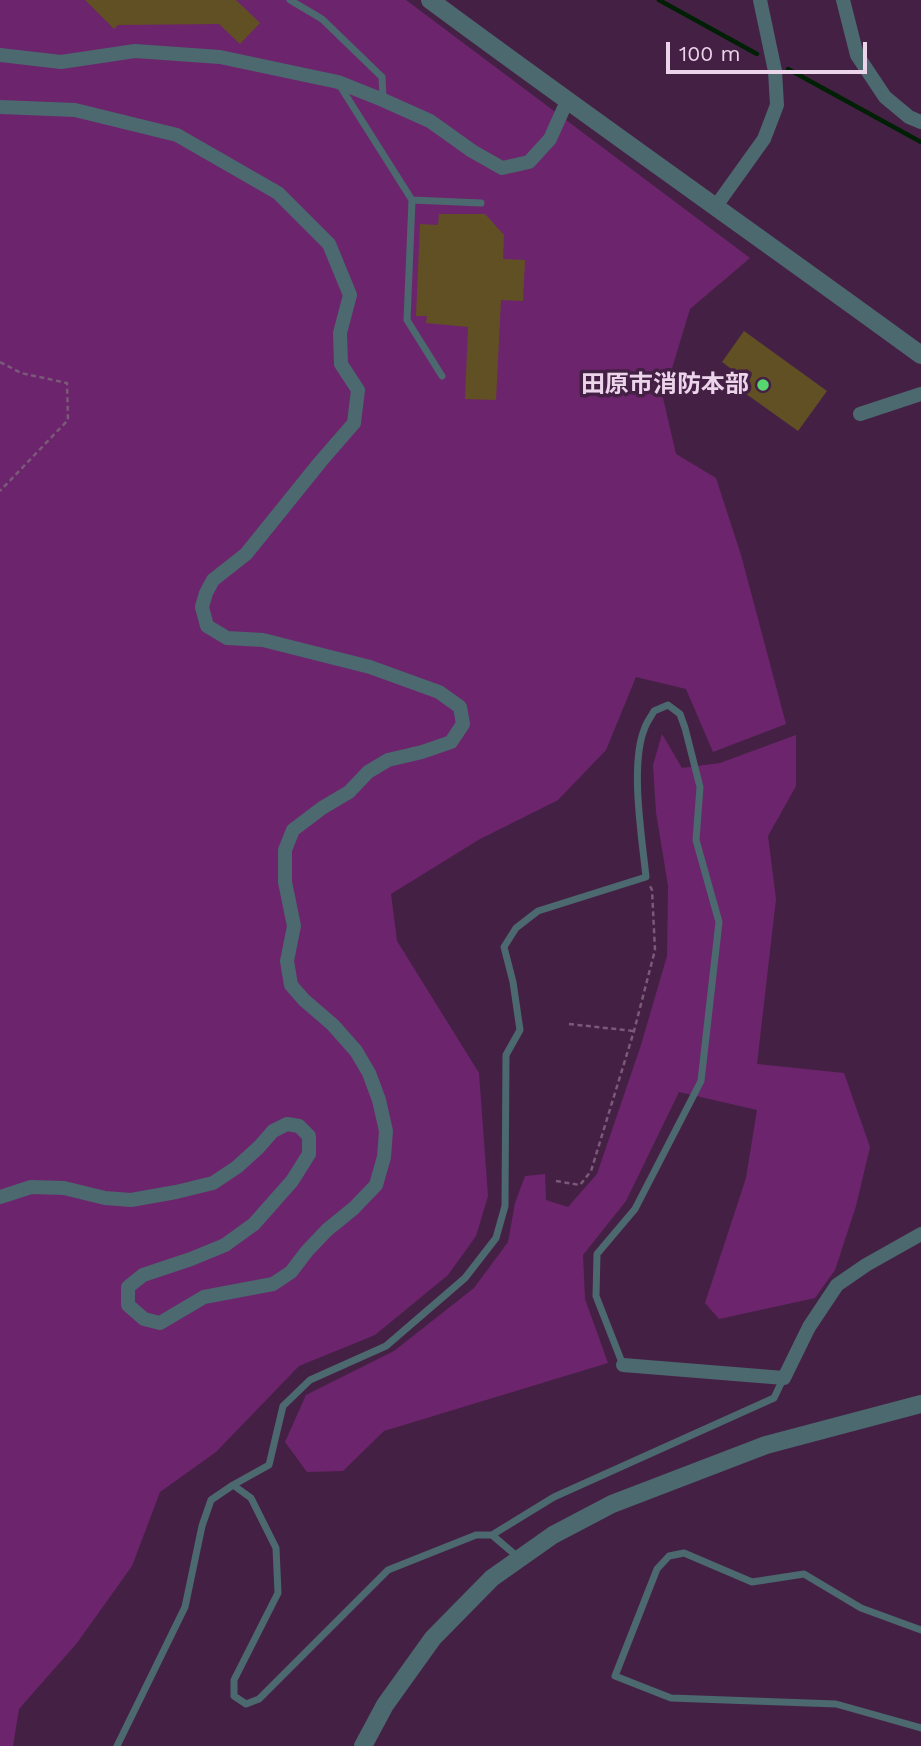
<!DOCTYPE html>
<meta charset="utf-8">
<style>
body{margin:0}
#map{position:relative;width:921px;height:1746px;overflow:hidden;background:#452045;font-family:"Work Sans",sans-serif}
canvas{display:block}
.scale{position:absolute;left:666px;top:42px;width:201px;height:32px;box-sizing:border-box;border:4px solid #ecd4eb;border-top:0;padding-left:9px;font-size:21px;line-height:24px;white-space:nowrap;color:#ecd4eb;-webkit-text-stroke:5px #452045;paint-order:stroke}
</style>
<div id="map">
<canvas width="921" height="1746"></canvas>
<div class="scale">100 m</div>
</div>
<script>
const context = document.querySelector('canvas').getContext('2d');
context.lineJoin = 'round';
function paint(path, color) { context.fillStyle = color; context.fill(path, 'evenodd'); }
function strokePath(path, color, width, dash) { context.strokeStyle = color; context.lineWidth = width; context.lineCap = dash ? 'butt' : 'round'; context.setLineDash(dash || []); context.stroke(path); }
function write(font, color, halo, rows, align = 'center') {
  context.font = font + ' "Work Sans","Noto Sans JP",sans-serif'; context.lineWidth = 7; context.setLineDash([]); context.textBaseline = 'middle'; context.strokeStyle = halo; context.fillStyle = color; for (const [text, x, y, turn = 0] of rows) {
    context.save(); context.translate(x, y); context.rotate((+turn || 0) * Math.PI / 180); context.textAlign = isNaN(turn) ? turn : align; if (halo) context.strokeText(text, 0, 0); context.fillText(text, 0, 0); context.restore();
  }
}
const green = new Path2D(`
 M0 0H406L750 258 690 309 663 398 676 454 716 478 741 555 786 724 713 752 686 689 636 677 606 750 558 800 480 839 391 894 397 941 479 1073 488 1196 476 1236 448 1275 375 1335 299 1366 216 1452 160 1492 132 1566 77 1643 19 1709 13 1746H0Z
 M662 734 682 768 720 763 796 735V786L768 836 776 899 757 1064 844 1073 870 1147 856 1206 835 1270 815 1298 719 1319 705 1303 746 1178 757 1110 679 1092 626 1201 583 1255 585 1299 608 1363 384 1431 343 1471 307 1472 285 1442 306 1395 394 1351 474 1288 508 1242 515 1203 525 1176 545 1174 546 1200 568 1207 597 1174 641 1045 667 956 668 886 656 812 653 765Z`);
const stream = new Path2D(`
 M659 0 757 54
 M788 69 921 142`);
const building = new Path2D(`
 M85 0H236L260 23 240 44 219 24 118 25 114 29Z
 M439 214H485L504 235 503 259 525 260 523 301 501 300 496 400 465 399 468 327 426 323 427 316H416L420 224 438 225Z
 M744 331 827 391 798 431 742 391 749 382 722 362Z`);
const path = new Path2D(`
 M0 362 21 373 67 383 68 420 0 491
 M569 1024 634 1031
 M556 1181 580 1185 591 1171 634 1031 655 950 652 890 650 886`);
const service = new Path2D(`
 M290 0 322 19 382 77 383 99
 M340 86 412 200 481 203
 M412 200 407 320 442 376
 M233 1485 269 1465 283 1406 310 1380 386 1346 465 1278 496 1238 505 1206 506 1055 520 1030 513 982 504 947 516 928 538 911 646 877C642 838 630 766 644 730 646 723 651 717 654 711L668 705 680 714 685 728 700 787 696 840 719 922 701 1081 635 1209 597 1254 596 1296 623 1365
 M492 1535 554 1497 774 1398 783 1379
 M921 1630 861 1608 804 1574 752 1582 684 1553 669 1556 657 1569 615 1676 671 1698 836 1704 921 1728
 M117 1746 185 1607 202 1526 211 1500 233 1485 251 1498 276 1548 278 1593 234 1680V1696L246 1704 259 1699 388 1570 476 1535H492L519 1558`);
const minor = new Path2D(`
 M843 0 857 55 885 97 909 117 921 122
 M0 55 61 62 135 51 220 57 338 82 383 100 430 121 472 151 502 168 529 162 550 139 567 101
 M0 107 75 110 177 135 278 193 329 244 350 295 340 333 341 364 358 390 354 423 321 461 246 554 213 580 206 593 202 607 207 626 227 638 263 640 370 667 439 692 460 707 463 724 451 742 422 752 388 760 368 772 349 792 322 808 293 830 285 850V882L294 926 287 961 291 985 304 1000 333 1025 356 1051 369 1073 379 1100 386 1131 384 1157 376 1185 354 1208 327 1230 307 1251 291 1272 273 1284 204 1297 160 1323 144 1319 128 1305V1287L143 1275 191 1259 225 1245 254 1224 292 1181 309 1154V1136L299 1126 287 1124 273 1131 259 1147 237 1167 213 1183 176 1192 131 1200 105 1198 64 1188 31 1187 0 1197
 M716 206 764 139 777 105 775 71 760 0
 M860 414 921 394
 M623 1365 784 1378 809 1327 837 1285 866 1265 921 1234`);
const tertiary = new Path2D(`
 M430 0C592 120 758 236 921 355
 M363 1746 385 1705 433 1638 492 1578 553 1535 612 1504 766 1445 921 1404`);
const markers = [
 [763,385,7,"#57d570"]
];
const poiNames = [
 ["田原市消防本部",749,385]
];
paint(green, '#6c256c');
strokePath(stream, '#002005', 4.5);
paint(building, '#615024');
strokePath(path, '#7a5979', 2.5, [5, 3.5]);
strokePath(service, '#4b696e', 7);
strokePath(minor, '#4b696e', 14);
strokePath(tertiary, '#4b696e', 18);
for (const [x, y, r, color] of markers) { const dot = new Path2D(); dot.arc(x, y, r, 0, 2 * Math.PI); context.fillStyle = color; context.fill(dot); strokePath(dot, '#452045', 2.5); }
write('bold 24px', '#ecd4eb', '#452045', poiNames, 'right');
</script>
